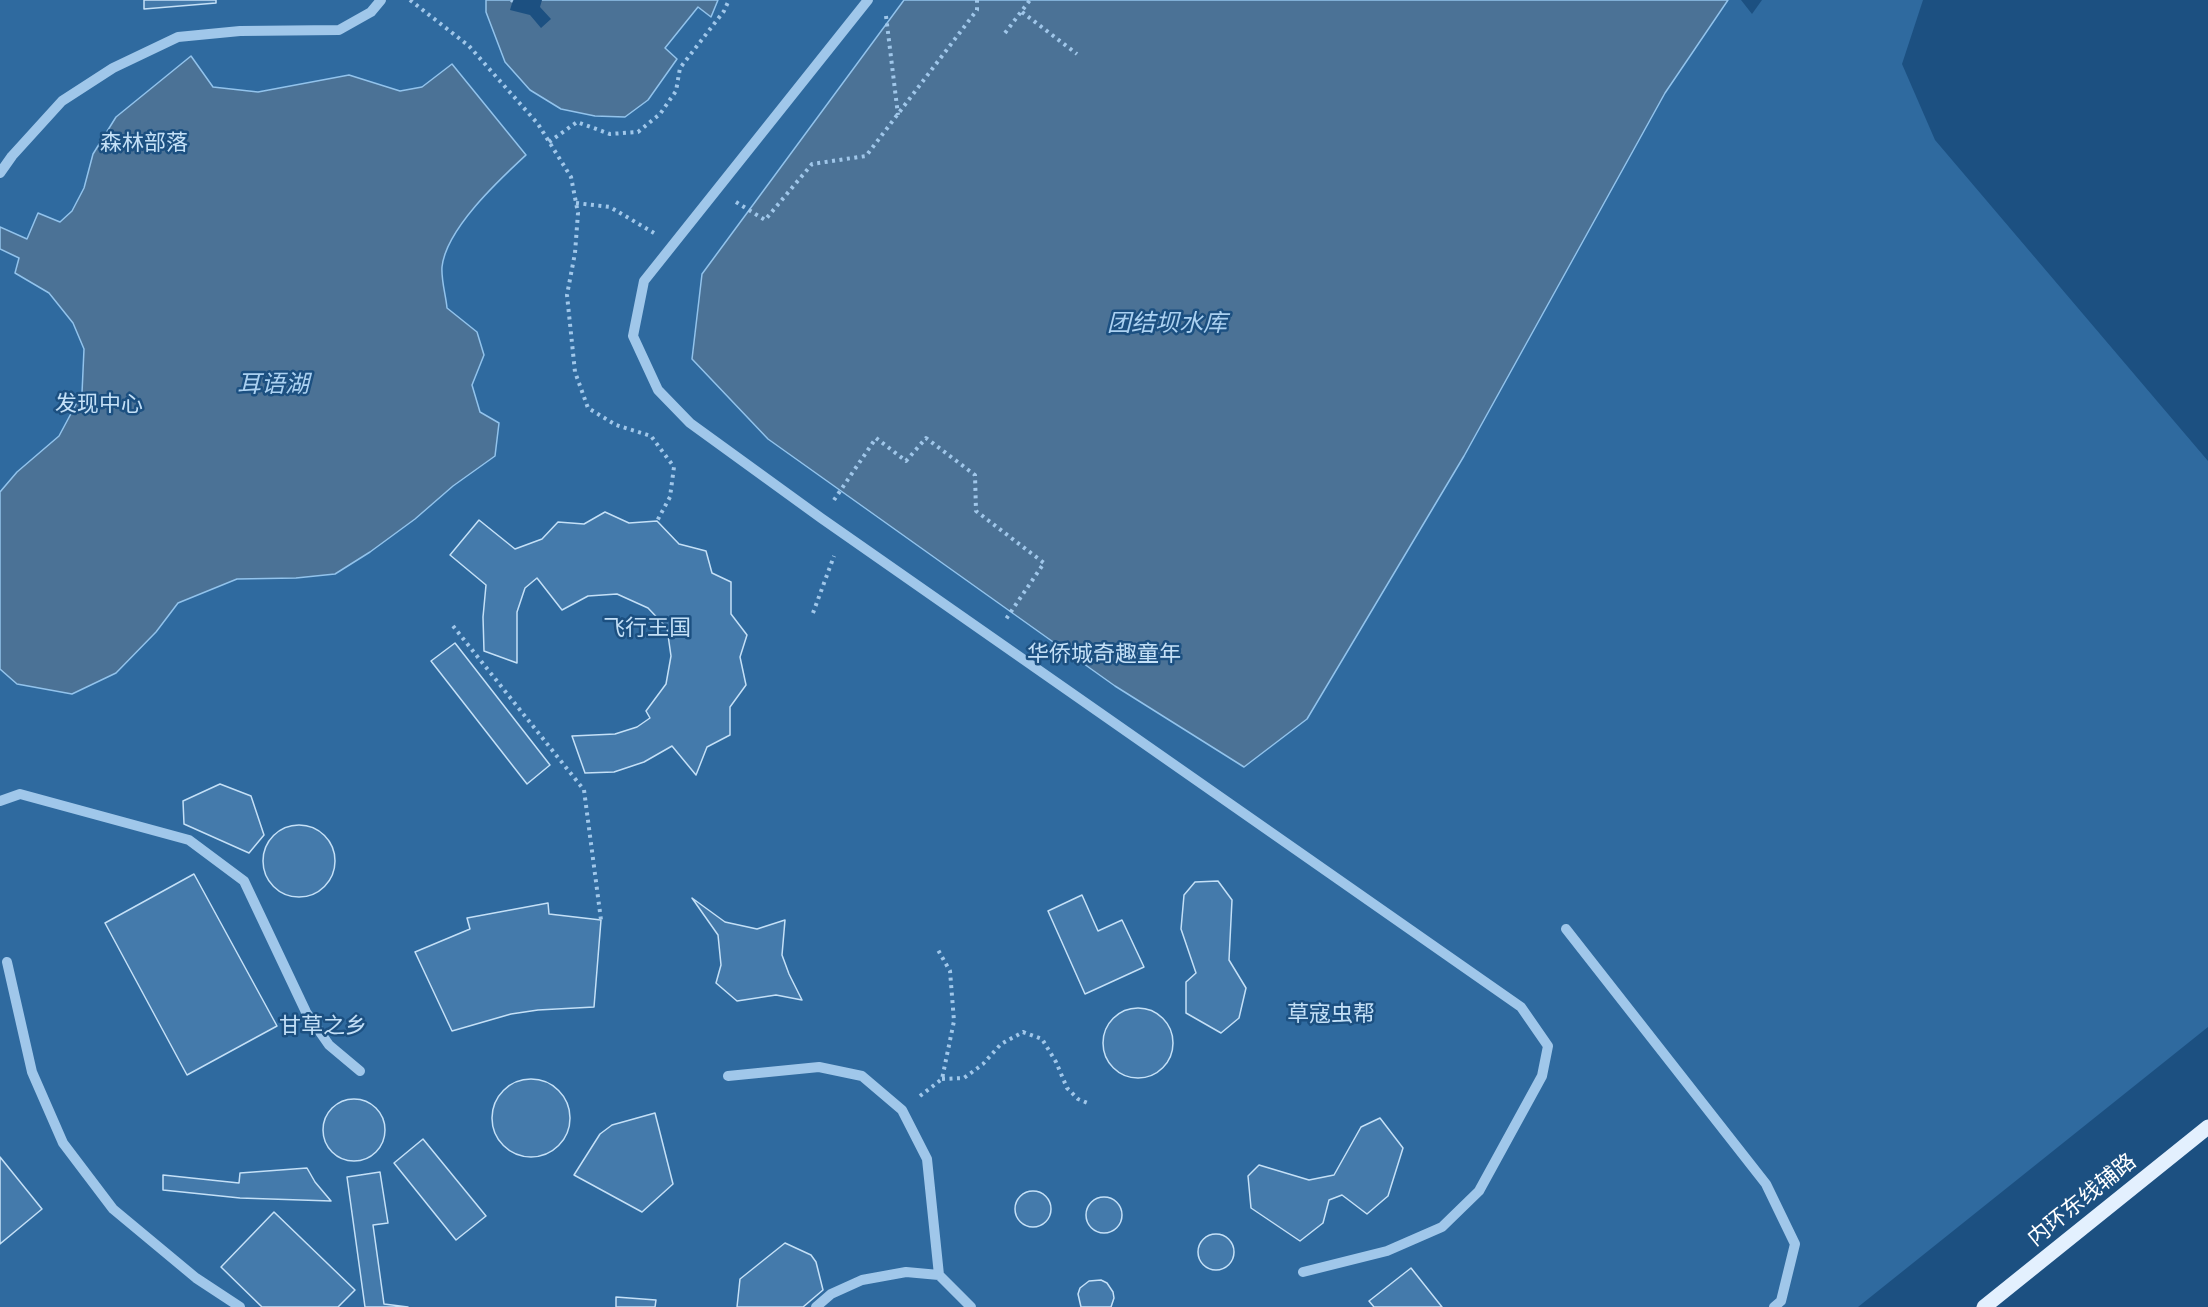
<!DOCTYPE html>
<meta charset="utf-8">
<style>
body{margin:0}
canvas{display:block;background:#1c5081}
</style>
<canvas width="2208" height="1307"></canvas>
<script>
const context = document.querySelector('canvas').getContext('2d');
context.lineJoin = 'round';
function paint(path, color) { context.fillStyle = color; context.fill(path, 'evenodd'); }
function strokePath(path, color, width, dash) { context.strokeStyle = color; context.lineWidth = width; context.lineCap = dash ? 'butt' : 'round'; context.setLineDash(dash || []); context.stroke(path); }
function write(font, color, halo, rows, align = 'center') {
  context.font = font + ' Mulish,"Noto Sans SC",sans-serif'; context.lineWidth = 5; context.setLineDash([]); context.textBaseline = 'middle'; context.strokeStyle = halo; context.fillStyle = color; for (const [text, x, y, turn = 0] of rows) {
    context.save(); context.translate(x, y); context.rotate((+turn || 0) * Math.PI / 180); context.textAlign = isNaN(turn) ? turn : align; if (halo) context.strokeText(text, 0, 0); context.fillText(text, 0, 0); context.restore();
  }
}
const green = new Path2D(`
 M0 0H1741L1752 14 1762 0H1923L1902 64 1935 140 2208 461V1027L1858 1307H0Z`);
const water = new Path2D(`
 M486 0H718L711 17 698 7 665 48 677 59 648 100 625 117 595 116 561 109 530 90 505 62 486 12Z
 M904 0H1728L1665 93 1464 456 1307 719 1244 767 1115 686 768 439 692 359 702 274Z
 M191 56 213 87 258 92 349 75 400 91 422 87 452 64 526 155C499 180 446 229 442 267 441 280 446 296 447 308L477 332 484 355 472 385 480 412 499 423 495 456 453 486 415 519 370 552 335 574 296 578 237 579 178 603 156 632 116 673 72 694 17 684 0 669V492L17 472 59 436 82 393 84 349 73 323 49 293 15 273 19 258 0 249V227L27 239 38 213 60 222 72 211 84 188 93 154 116 117Z`);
const pier = new Path2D(`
 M513 0H542L540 7 551 19 541 28 530 15 510 10Z`);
const building = new Path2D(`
 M144 0H216V3L144 9Z
 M605 512 629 523 657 521 679 544 706 551 712 573 731 582V614L747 635 740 657 746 685 730 707V735L707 747 696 775 672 746 644 762 614 772 585 773 572 736 615 734 637 727 650 718 646 711 666 684 671 656 667 628 648 608 617 594 588 596 562 610 537 578 525 588 517 612V663L484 651 483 617 486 585 450 555 479 520 515 549 542 539 558 522 584 524Z
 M455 643 550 765 527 784 431 661Z
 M220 784 251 796 264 835 249 853 184 824 183 801Z
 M263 861a36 36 0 1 1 72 0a36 36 0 1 1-72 0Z
 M194 874 277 1026 187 1075 105 923Z
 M1218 881 1232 900 1229 960 1246 988 1239 1018 1221 1033 1186 1013V982L1196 973 1181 929 1184 895 1195 882Z
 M1082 895 1098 931 1122 920 1144 967 1085 994 1048 911Z
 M692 898 725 922 757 929 785 920 782 955 789 974 802 1000 776 995 737 1001 716 983 721 965 718 935Z
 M548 903 549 914 601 920 594 1007 538 1010 511 1014 452 1031 415 952 470 929 467 918Z
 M1103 1043a35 35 0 1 1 70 0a35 35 0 1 1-70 0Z
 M492 1118a39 39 0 1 1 78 0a39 39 0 1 1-78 0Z
 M323 1130a31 31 0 1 1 62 0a31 31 0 1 1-62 0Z
 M655 1113 673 1184 642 1212 574 1175 600 1134 612 1125Z
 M1380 1118 1403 1148 1388 1196 1367 1214 1342 1195 1329 1200 1323 1223 1300 1241 1251 1208 1248 1176 1259 1165 1309 1180 1334 1175 1361 1127Z
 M423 1139 486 1216 456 1240 394 1163Z
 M0 1157 42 1209 0 1244Z
 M307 1168 315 1182 331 1201 240 1198 163 1190V1175L239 1183 240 1173Z
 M380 1172 388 1223 373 1225 384 1304 408 1307H365L347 1177Z
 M1015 1209a18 18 0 1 1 36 0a18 18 0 1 1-36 0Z
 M1086 1215a18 18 0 1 1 36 0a18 18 0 1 1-36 0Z
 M274 1212 355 1290 338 1307H262L221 1267Z
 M1198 1252a18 18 0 1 1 36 0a18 18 0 1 1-36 0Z
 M785 1243 811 1255 816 1262 823 1290 803 1307H737L740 1279Z
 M1411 1268 1442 1307H1374L1369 1301Z
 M1101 1280 1107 1283 1113 1292 1114 1298 1111 1307H1081L1078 1294 1080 1288 1089 1281Z
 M616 1297 656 1300 655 1307H616Z`);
const path = new Path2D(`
 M410 0 469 46 538 124 571 177 578 213 575 253 567 295 575 372 588 408 616 425 651 436 674 467 670 497 657 521
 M511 0 513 1
 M1022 12 1077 54
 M886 16 898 115
 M1005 33 1030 0
 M549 142 577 122 610 134 638 132 660 114 676 91 680 68 724 11 729 0
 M736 202 765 220 812 164 866 156 977 10V0
 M576 203 610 207 654 233
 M834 500 876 438 906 461 926 438 975 475 976 511 1044 563 1006 619
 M813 613 834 556
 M453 626 584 790 601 920
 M942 1079 964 1078 983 1064 1001 1044 1023 1032 1042 1039 1056 1062 1067 1088 1078 1099 1090 1104
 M920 1096 942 1079 954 1021 950 971 938 950`);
const minor = new Path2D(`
 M868 0 644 281 633 336 658 390 690 423 821 518 1521 1007 1548 1046 1542 1076 1479 1191 1442 1227 1387 1251 1303 1272
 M0 173 12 156 62 101 113 68 178 37 240 31 339 30 371 12 381 0
 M0 801 20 794 189 840 244 881 306 1012 329 1045 360 1071
 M1566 929 1766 1184 1795 1244 1781 1301 1774 1307
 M7 962 32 1072 63 1143 113 1209 196 1278 240 1307
 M728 1076 819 1067 862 1076 902 1110 927 1159 939 1275
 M816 1307 831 1294 862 1280 906 1272 939 1275 971 1307`);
const major = new Path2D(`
 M1984 1307 2208 1127`);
const parkNames = [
 ["森林部落",144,143],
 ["发现中心",99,404],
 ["飞行王国",647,628],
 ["华侨城奇趣童年",1104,654],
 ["草寇虫帮",1331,1014],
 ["甘草之乡",323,1026]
];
const streetNames = [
 ["内环东线辅路",2082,1200,-39]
];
const waterNames = [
 ["团结坝水库",1167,324],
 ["耳语湖",273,385]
];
paint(green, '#2f6a9f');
paint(water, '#4b7296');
strokePath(water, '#92c3ec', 1.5);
paint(pier, '#1c5081');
paint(building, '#447aab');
strokePath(building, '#c4e0f7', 1.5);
strokePath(path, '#a0c7ea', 4, [3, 4.5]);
strokePath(minor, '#a0c7ea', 10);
strokePath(major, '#e3f0fe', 15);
write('22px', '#c4e0f7', '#1c5081', parkNames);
write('22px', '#fff', '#1c5081', streetNames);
write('italic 24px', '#abd1f1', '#1c5081', waterNames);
</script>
